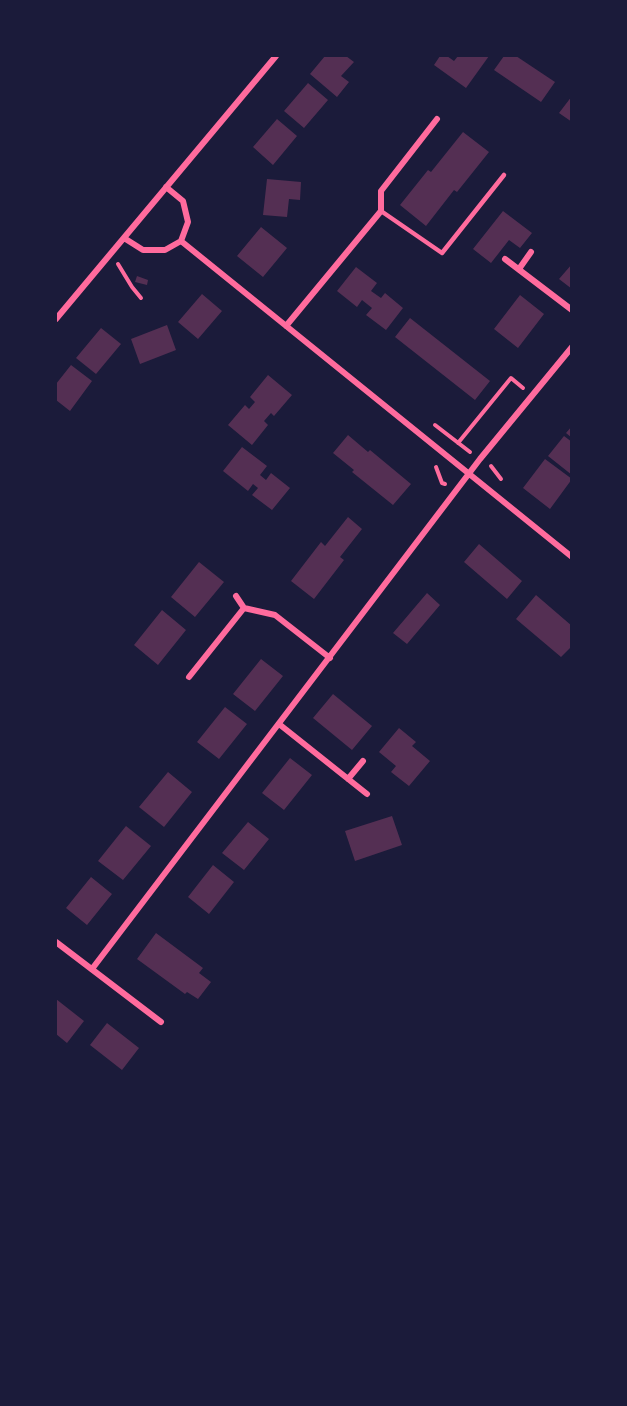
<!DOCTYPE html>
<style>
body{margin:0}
#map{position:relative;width:627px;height:1406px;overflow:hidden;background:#1b1b3a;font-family:"Nunito Sans",sans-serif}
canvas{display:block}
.frame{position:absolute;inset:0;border:57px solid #1b1b3a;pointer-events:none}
</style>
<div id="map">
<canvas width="627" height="1406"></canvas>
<div class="frame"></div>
</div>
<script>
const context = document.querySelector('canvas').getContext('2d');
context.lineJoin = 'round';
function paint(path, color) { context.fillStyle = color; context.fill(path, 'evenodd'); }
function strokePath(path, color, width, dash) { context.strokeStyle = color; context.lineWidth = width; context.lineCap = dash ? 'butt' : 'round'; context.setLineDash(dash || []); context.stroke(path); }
const building = new Path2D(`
 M325 56H346L354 62 341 76 349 82 337 97 310 74Z
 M440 56H447L454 61 458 56H489L466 88 434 65Z
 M504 56H516L555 82 541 102 494 70Z
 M308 83 328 100 304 128 284 111Z
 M572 96V122L559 113Z
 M277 119 297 136 273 165 253 147Z
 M463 132 489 152 457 192 454 190 426 226 400 205 428 170 431 172Z
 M267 179 301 182 300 200 289 199 287 217 263 215Z
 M503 211 532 233 520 248 509 240 491 263 473 249Z
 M261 227 287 248 263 277 237 256Z
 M572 264V289L559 279Z
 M356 267 377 283 371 291 381 298 385 293 403 308 386 330 366 315 372 308 362 300 357 307 337 291Z
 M137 276 148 280 147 285 135 282Z
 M202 294 222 311 198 339 178 322Z
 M520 295 544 314 518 348 494 329Z
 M410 318 490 381 475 400 395 337Z
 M167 325 176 350 140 364 131 339Z
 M101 328 121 344 96 374 76 358Z
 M71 365 92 381 70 411 56 400V384Z
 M268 375 292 395 274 416 271 413 264 421 268 425 252 445 228 425 245 405 249 409 255 402 250 397Z
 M572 426V438L566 433Z
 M348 435 368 452 370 450 411 484 393 505 352 472 354 470 333 453Z
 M564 436 572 442V475L548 456Z
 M242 447 267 466 260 475 266 480 271 473 290 488 272 510 252 495 258 488 253 484 248 491 223 471Z
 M545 459 572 479 550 509 523 488Z
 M348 517 362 529 340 557 344 560 314 599 291 581 321 542 325 546Z
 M479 544 522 581 507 599 464 562Z
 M199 562 224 582 195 617 171 597Z
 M427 593 440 605 407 644 393 633Z
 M536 595 572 626V646L561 657 516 619Z
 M162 610 186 630 158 665 134 645Z
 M261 659 283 676 255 711 233 694Z
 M333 694 372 726 352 750 313 718Z
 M225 707 247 724 219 759 197 742Z
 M399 728 416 742 412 746 430 761 409 786 391 772 396 766 379 752Z
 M290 758 312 775 284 810 262 793Z
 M168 772 192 792 164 827 139 807Z
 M392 816 402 845 355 861 345 831Z
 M248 822 269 839 244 870 222 853Z
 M126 826 151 846 123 880 98 861Z
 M213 865 234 882 209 914 188 897Z
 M91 877 112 894 87 925 66 908Z
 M156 933 203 968 199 973 211 982 198 999 187 992 185 994 137 959Z
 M56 999 84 1021 67 1043 56 1034Z
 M107 1023 139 1048 122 1070 90 1045Z`);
const path = new Path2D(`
 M118 264 132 287 141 298
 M435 425 470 452
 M458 443 511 378 523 388
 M491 466 501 479
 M436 467 442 483 445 484`);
const service = new Path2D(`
 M381 211 442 253 504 175`);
const minor = new Path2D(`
 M124 238 143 250H165L181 241 188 222 183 201 166 187
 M181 241 572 557
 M505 259 572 310
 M519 269 531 252
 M56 319 276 56
 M286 326 381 211V191L437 119
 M236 596 244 608
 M189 677 244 608 275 615 330 658
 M279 724 367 794
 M348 779 363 761
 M56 942 161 1022
 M92 969 480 459 572 347`);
paint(building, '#542f53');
strokePath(path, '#ff6b9d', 4);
strokePath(service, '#ff6b9d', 4.5);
strokePath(minor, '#ff6b9d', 6);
</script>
